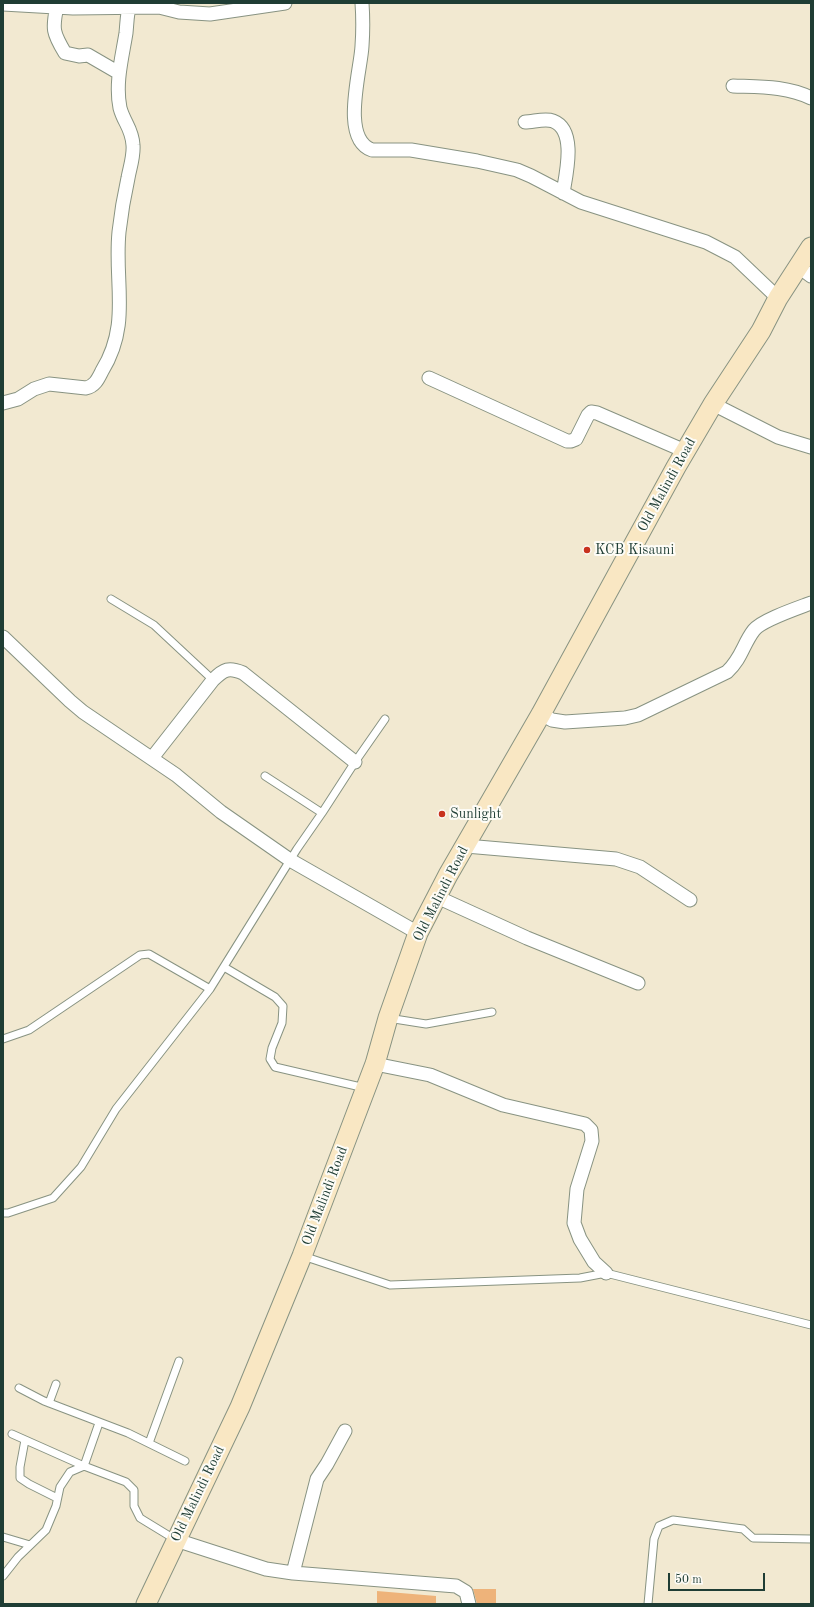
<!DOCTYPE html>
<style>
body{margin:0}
#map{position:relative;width:814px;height:1607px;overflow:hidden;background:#f2e9d1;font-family:"Old Standard TT",serif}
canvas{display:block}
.frame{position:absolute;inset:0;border:4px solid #1f3d34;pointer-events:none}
.scale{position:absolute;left:668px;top:1573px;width:97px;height:18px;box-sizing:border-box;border:2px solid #1f3d34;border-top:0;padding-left:5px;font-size:12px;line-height:14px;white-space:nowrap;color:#1f3d34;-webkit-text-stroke:3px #fdfcf7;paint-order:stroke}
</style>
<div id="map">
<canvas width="814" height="1607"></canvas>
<div class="frame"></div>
<div class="scale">50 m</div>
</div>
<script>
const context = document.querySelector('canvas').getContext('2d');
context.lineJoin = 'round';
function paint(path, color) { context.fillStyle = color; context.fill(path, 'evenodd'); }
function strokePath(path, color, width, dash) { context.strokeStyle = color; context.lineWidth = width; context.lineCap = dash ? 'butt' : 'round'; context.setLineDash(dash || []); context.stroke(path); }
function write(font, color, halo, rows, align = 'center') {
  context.font = font + ' "Old Standard TT",serif'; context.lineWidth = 4; context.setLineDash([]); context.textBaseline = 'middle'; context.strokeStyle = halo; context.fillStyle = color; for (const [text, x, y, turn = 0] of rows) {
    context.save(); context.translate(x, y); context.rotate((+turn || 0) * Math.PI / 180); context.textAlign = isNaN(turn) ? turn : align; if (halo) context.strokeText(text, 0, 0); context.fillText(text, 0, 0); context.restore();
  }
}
const building = new Path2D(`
 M473 1589H496V1604H477Z
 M377 1591 436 1596V1604H377Z`);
const service = new Path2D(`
 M111 599 154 625 213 680
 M265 776 322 813
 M224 967 275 997 283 1006 282 1023 272 1048 270 1059 275 1067 365 1088
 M388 1018 426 1024 492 1012
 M3 1039 29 1030 140 955 149 954 210 989
 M3 1213H8L53 1198 81 1167 116 1109 210 989 297 849 322 813 355 762 385 719
 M303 1256 390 1285 580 1278 606 1273 811 1325
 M19 1388 44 1401 128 1433 185 1461
 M49 1403 56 1384
 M12 1434 84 1466 126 1482 134 1490V1506L140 1518 176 1540
 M25 1440 20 1467V1478L29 1484 57 1498
 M149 1443 179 1361
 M3 1537 30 1545
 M3 1576 18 1557 46 1530 56 1506 60 1487 70 1472 84 1466 99 1423
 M648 1604 654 1539 659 1526 673 1520 743 1529 753 1538 811 1539`);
const minor = new Path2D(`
 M362 3C363 17 363 32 362 46 361 70 340 139 372 150H411L477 161 517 170 531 176 581 202 706 242 735 257 778 298
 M3 4 73 8 159 7 179 12 210 14 285 3
 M57 6C52 29 53 33 65 53L79 56 88 55 119 73
 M733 86C760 87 787 86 811 98
 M525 122C533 122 545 118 553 121 577 130 566 174 563 193
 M799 267 811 276
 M429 378 567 441H571L576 439 588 415 591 412 597 413 685 451
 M3 403 18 399 34 389 49 384 86 388C95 386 98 379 102 371 131 324 114 283 119 232 121 214 124 196 128 178 130 167 134 156 133 145 132 128 124 123 120 108 115 83 122 58 126 33 127 23 127 13 130 3
 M713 404 778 437 811 447
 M3 637 70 701 83 712 176 775 221 812 290 860 418 933
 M541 714 552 720 565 722 625 718 638 715 727 672C742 658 743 644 754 630 762 620 798 608 811 603
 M152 758 213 680C224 669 229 667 243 673L355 762
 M466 846 616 859 640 867 690 900
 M437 897 527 938 638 983
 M375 1064 430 1075 503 1105 585 1124 591 1130 592 1141 577 1189 574 1223 580 1239 594 1262 606 1273
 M176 1540 266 1569 293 1573 456 1586 466 1592 469 1604
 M293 1573 317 1479 327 1464 345 1431`);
const secondary = new Path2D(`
 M146 1604 240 1407 302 1256 375 1064 388 1018 418 933 448 875 541 714 676 467 713 404 761 331 778 298 811 247`);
const markers = [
 [587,550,4,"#c8321e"],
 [442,814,4,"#c8321e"]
];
const streetNames = [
 ["Old Malindi Road",667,485,-61],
 ["Old Malindi Road",441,894,-63],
 ["Old Malindi Road",325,1196,-69],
 ["Old Malindi Road",198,1494,-64]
];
const poiNames = [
 ["KCB Kisauni",595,550],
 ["Sunlight",450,814]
];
paint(building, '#eeb37a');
strokePath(service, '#889382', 9);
strokePath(minor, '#889382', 15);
strokePath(secondary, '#889382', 21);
strokePath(service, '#fff', 7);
strokePath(minor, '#fff', 13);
strokePath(secondary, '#f9e7c3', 19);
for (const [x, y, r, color] of markers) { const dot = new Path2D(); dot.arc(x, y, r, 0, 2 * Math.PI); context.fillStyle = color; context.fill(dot); strokePath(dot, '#fdfcf7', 1.5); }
write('14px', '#1f3d34', '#fdfcf7', streetNames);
write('14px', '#1f3d34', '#fdfcf7', poiNames, 'left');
</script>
